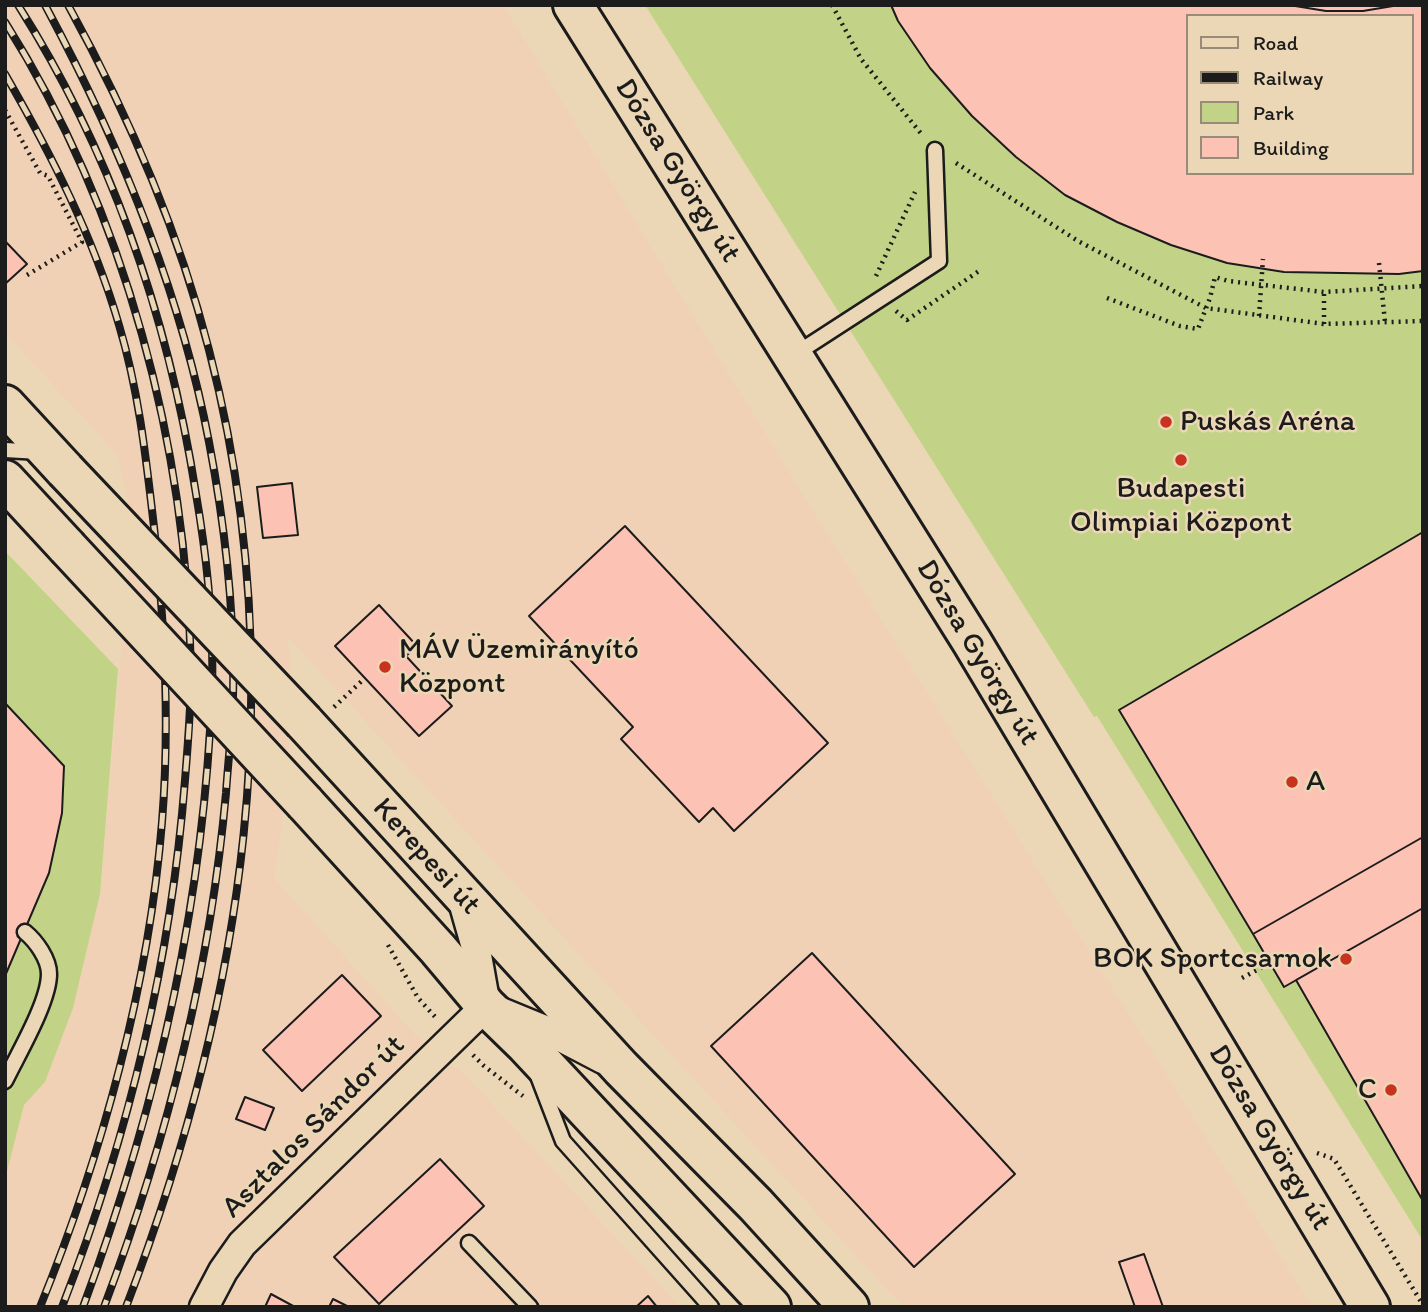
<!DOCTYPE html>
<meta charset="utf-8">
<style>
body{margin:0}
#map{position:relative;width:1428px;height:1312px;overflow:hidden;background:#ebd7b5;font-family:Itim,sans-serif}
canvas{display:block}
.frame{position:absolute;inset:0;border:7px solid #1c1c1c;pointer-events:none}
.legend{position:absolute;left:1186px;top:14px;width:228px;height:161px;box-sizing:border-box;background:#ebd7b5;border:2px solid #988c78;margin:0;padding:9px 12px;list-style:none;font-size:21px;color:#1c1c1c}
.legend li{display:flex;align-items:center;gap:14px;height:35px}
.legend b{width:35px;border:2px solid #988c78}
</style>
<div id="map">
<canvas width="1428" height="1312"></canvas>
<div class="frame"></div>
<ul class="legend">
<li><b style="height:9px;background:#ebd7b5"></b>Road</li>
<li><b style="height:9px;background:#1c1c1c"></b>Railway</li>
<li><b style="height:19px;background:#c2d387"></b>Park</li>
<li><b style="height:19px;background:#fcc2b4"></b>Building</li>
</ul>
</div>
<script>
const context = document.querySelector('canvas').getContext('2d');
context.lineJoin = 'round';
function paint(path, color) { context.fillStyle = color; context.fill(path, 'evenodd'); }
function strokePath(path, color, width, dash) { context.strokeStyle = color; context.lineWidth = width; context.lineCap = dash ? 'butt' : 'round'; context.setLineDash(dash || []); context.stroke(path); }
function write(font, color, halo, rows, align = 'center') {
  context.font = font + ' Itim,sans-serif'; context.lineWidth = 5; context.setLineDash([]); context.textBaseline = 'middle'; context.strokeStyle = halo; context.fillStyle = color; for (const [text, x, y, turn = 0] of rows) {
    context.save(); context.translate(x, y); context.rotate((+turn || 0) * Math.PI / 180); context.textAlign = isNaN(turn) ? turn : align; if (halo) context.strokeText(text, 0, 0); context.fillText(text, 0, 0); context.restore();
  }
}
const built = new Path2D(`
 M5 5H503L785 466 1312 1307H903L287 636 290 662 289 770 274 878 417 1037 465 1075 680 1307H5V1179L24 1105 45 1082 73 1008 100 894 132 525 118 455 5 333Z`);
const green = new Path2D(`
 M645 5H1423V1241L1097 716 1094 717ZM1188 16H1412V173H1188Z
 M5 551 118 669 100 894 73 1008 45 1082 24 1105 5 1179Z`);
const building = new Path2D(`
 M891 5H1289L1326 11H1363L1399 5H1423V271L1399 274 1284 272 1227 263 1171 245 1117 222 1065 195 1016 157 972 116 930 68 898 21ZM1188 16H1412V173H1188Z
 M1289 5H1399L1363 11H1326Z
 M5 241 27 264 5 284Z
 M292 483 298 535 263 538 257 487Z
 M625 526 828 743 734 831 713 808 699 822 621 739 633 727 529 616Z
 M1423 532V837L1253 934 1119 710Z
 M379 605 417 646 406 656 452 706 419 736 335 646Z
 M5 703 64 766 62 813 49 873 5 976Z
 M1423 837V908L1284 987 1253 934Z
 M1423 908V1201L1296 980Z
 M812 953 1015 1174 914 1267 711 1046Z
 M342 975 381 1016 302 1091 263 1050Z
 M245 1097 274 1108 265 1130 236 1119Z
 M440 1159 484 1206 379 1304 334 1257Z
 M1144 1254 1163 1307H1135L1119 1262Z
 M271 1294 295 1307H265Z
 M648 1296 657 1307H636Z
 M333 1299 349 1307H329Z`);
const path = new Path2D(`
 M832 5 861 59 923 136
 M5 110 40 173 48 176 82 242 27 275
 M956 163 1078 241 1206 308 1324 324 1423 321
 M1379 263 1385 322
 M876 276 915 192
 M1107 298 1180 326 1198 329 1210 298 1215 277 1228 281 1324 292 1423 286
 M896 311 907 320 979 271
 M1259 316 1263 259
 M1324 324V292
 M334 707 365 678
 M388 945 418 998 437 1019
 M1242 978 1270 963
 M473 1055 484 1066 523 1096
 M1317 1153 1334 1159 1423 1305`);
const lane = new Path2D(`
 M794 355 939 261 935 150
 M5 450 40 452
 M538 1076 563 1141 711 1307
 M5 1081C18 1054 49 1002 49 974 49 959 36 941 25 932
 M469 1243 530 1307`);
const street = new Path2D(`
 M462 898 475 944 486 1006 559 1036 603 1059
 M204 1307 223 1271 242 1244 486 1006`);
const secondary = new Path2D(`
 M573 5 972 642 1370 1307`);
const primary = new Path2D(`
 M5 405 65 470
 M5 480 67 547
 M304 722 621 1068 756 1205 849 1307
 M305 803 438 949 486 1006 526 1045 771 1307`);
const rail = new Path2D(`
 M18 5C112 153 169 321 196 494 207 558 214 625 212 690 204 902 157 1108 83 1307
 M45 5C118 141 180 289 209 442 225 526 235 613 233 698 232 730 228 762 226 793 210 970 167 1141 104 1307
 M68 5C128 114 178 229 209 350 293 675 245 997 126 1307
 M5 22C126 214 187 446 191 672 191 708 188 744 185 780 171 960 128 1138 62 1307
 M5 74C51 154 93 236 119 325 139 392 146 458 154 527 165 625 170 723 162 822 149 985 102 1155 40 1307`);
const primaryBridge = new Path2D(`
 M65 470 304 722
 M67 547 305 803`);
const markers = [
 [1166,422,7,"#c8321e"],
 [1181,460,7,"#c8321e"],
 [385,667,7,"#c8321e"],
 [1292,782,7,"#c8321e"],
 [1346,959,7,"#c8321e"],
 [1391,1090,7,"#c8321e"]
];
const streetNames = [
 ["Dózsa György út",677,171,58],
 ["Dózsa György út",977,653,59],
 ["Kerepesi út",426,857,48],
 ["Asztalos Sándor út",314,1127,-45],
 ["Dózsa György út",1269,1138,59]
];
const poiNames = [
 ["Puskás Aréna",1180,422],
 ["Budapesti",1181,489,"center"],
 ["Olimpiai Központ",1181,523,"center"],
 ["MÁV Üzemirányító",399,650],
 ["Központ",399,684],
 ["A",1306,782],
 ["BOK Sportcsarnok",1332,959,"right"],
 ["C",1377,1090,"right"]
];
paint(built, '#f0d1b5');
paint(green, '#c2d387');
paint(building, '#fcc2b4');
strokePath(building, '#1c1c1c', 2);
strokePath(lane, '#1c1c1c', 19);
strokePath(street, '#1c1c1c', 33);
strokePath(secondary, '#1c1c1c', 44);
strokePath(primary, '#1c1c1c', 44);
strokePath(path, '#1c1c1c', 4.5, [2, 5]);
strokePath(lane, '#ebd7b5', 14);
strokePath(street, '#ebd7b5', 28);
strokePath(secondary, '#ebd7b5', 38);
strokePath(primary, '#ebd7b5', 38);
strokePath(rail, '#1c1c1c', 8);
strokePath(rail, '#ebd7b5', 5, [16]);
strokePath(primaryBridge, '#1c1c1c', 44, []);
strokePath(primaryBridge, '#ebd7b5', 38);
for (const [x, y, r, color] of markers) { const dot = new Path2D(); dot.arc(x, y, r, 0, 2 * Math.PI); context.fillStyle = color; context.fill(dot); strokePath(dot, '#ebd7b5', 2.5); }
write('30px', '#1c1c1c', '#ebd7b5', streetNames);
write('30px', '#1c1c1c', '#ebd7b5', poiNames, 'left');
</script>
